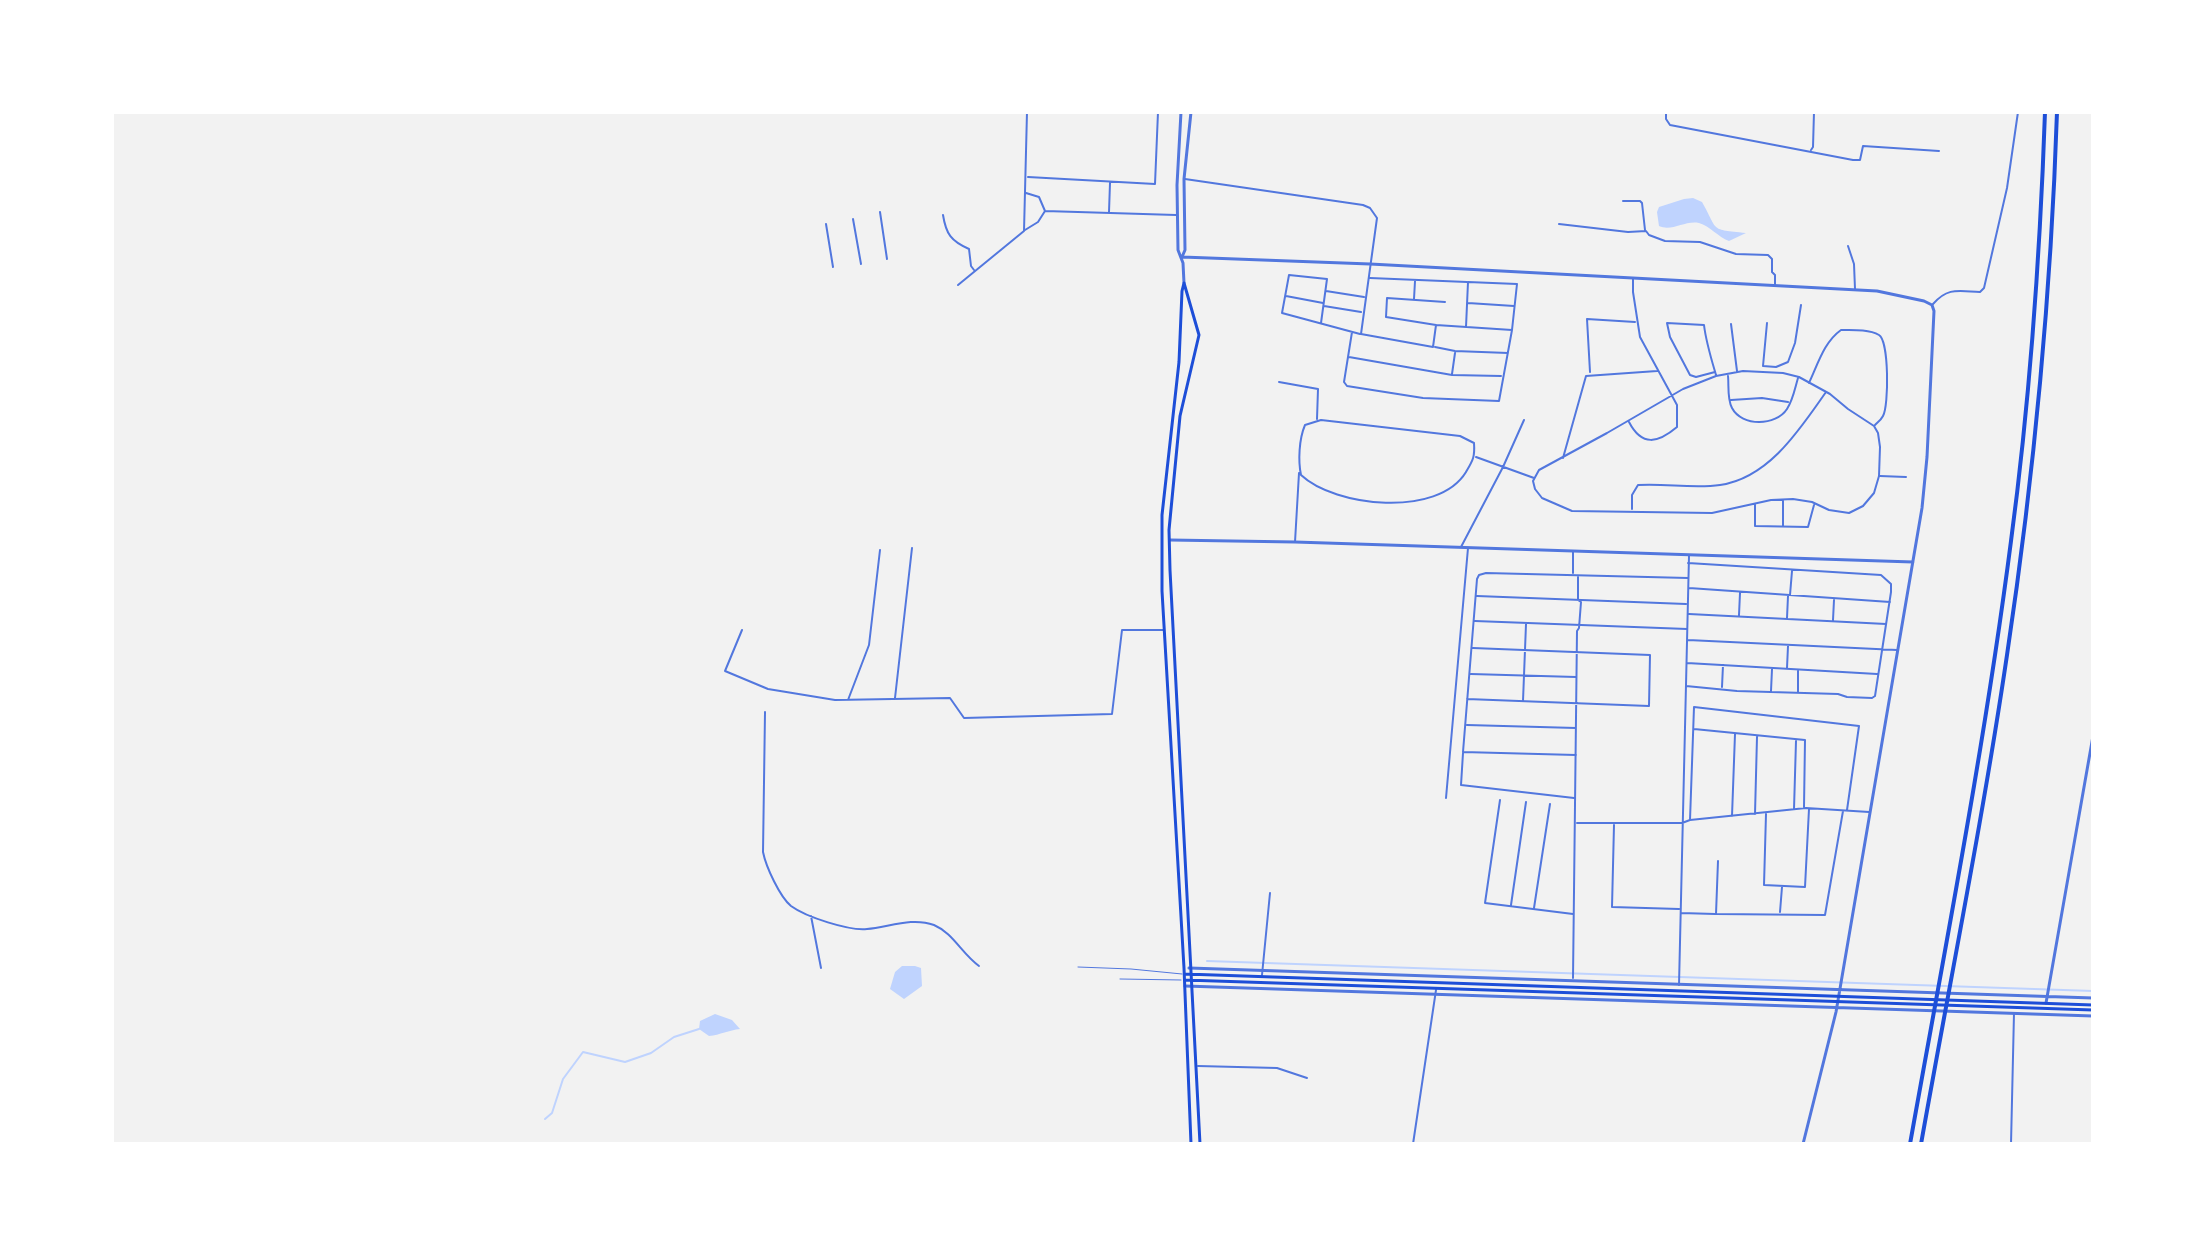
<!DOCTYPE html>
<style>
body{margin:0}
#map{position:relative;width:2205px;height:1256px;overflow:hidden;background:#f2f2f2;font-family:Roboto,sans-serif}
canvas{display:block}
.frame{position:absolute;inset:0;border:114px solid #fff;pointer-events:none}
</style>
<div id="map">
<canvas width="2205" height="1256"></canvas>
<div class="frame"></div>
</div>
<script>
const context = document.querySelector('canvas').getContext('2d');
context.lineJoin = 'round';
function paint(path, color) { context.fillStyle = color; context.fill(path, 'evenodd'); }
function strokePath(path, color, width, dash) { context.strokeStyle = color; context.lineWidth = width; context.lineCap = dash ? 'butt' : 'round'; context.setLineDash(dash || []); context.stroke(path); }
const water = new Path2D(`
 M1693 198 1702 202C1719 232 1709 229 1746 233L1729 241C1718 237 1710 226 1699 223 1685 220 1672 232 1659 226L1657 212 1659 207 1684 199Z
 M902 966H915L921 968 922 986 904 999 890 989 895 972Z
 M715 1014 732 1020 740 1029C729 1030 720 1035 709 1036L699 1029 700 1021Z`);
const stream = new Path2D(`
 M1207 961 2093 991
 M545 1119 552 1113 563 1079 583 1052 625 1062 651 1053 674 1037 699 1029`);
const service = new Path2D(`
 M1078 967 1131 969 1182 974
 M1120 979 1181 980`);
const minor = new Path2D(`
 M1666 112V119L1670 125 1853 160H1860L1863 146 1939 151
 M1811 150 1813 147 1814 112
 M1028 177 1155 184 1158 112
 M1185 179 1363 205 1370 208 1377 218 1361 334 1433 347 1436 325 1386 317 1387 298 1445 302
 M1623 201H1640L1642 203 1645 230
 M1045 211 1176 215
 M880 212 887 259
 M1109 212 1110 183
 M943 215C946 234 951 241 969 249L971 266 974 270
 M853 219 861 264
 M826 224 833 267
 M1559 224 1628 232 1646 231 1649 235 1665 241 1700 242 1736 254 1768 255 1772 259V272L1775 275V285
 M1025 230 1038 222 1045 211 1039 197 1026 193
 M1848 246 1854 264 1855 289
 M1370 278 1467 282
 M958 285 1024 231 1027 112
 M1326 291 1364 297
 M1286 296 1323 303
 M1414 299 1415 281
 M1468 303 1514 306
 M1933 304C1948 287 1958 291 1980 292L1984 288 2007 188 2018 112
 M1324 306 1361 312
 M1321 323 1327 279 1289 275 1282 313 1360 334
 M1731 324 1737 371
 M1436 325 1512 330 1517 284 1468 282 1466 327
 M1352 332 1344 382 1347 386 1423 398 1499 401 1512 330
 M1435 347 1455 351 1508 353
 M1349 357 1452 375 1501 376
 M1763 366 1776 367 1788 362 1795 343 1801 305
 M1763 366 1767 323
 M1743 371 1783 373 1799 377 1830 394 1848 409 1874 426 1878 433 1880 447 1879 476 1874 493 1863 506 1849 513 1829 510 1812 502 1793 499 1771 500 1712 513 1572 511 1542 498 1535 489 1533 481 1539 470 1607 433 1683 389 1716 376Z
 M1590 372 1587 319 1635 322
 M1715 372 1696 377 1690 375 1670 337 1667 323 1704 325C1706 342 1711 358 1716 375
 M1452 374 1455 353
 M1728 376C1729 385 1727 399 1732 408 1742 427 1776 426 1787 409 1793 400 1795 388 1798 378
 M1279 382 1318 389 1317 419
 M1809 383C1818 364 1824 342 1841 330 1852 330 1869 329 1879 335 1889 341 1889 405 1883 416 1881 420 1878 422 1875 425
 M1731 400 1762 398 1788 402
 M1321 420 1460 436 1474 443C1475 457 1473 460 1466 472 1438 518 1335 507 1301 475 1298 461 1299 439 1305 425Z
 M1629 422C1642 447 1658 443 1677 427V405L1640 337 1633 292V278
 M1476 457 1534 478
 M1563 458 1586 376 1657 371
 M1880 476 1906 477
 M1755 504V526L1808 527 1814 505
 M1632 509V495L1638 485C1665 483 1693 489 1720 485 1769 478 1800 429 1826 392
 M1783 526V500
 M1295 542 1299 473
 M1461 547 1503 467 1524 420
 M1573 552V573
 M1689 588 1890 602
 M1790 595 1792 571
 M1477 596 1686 604
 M1689 614 1886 624
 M1739 615 1740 593
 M1787 618 1788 596
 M1833 620 1834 600
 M1475 621 1687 629
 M742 630 725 671 768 689 835 700 950 698 964 718 1112 714 1122 630H1163
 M1688 640 1897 650
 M1687 663 1877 674
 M1787 668 1788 646
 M1471 674 1576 677
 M1686 686 1737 691 1838 694 1847 697 1872 698 1875 696 1891 592V584L1881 575 1688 563
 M1722 687 1723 665
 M1771 691 1772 669
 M1798 692V670
 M895 698 912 548
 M1467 699 1649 706 1650 655 1473 648
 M848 700 869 645 880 550
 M1523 701 1526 624
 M765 712 763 852C766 867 780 897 791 906 806 917 849 931 867 929 889 927 912 917 934 925 953 933 962 954 979 966
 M1467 725 1576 728
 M1694 729 1805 740 1804 807
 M1463 753 1461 785 1574 798
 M1576 755 1463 752 1477 579 1479 575 1486 573 1688 578
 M1446 798 1468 548
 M1500 800 1485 903 1573 914
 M1794 809 1796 741
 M1755 814 1757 737
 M1766 814 1764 885 1805 887 1809 809
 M1732 816 1735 734
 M1690 820 1694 707 1859 726 1847 810
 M1577 823H1682L1690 820 1806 808 1869 812
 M1614 825 1612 907 1679 909
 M1718 861 1716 914 1825 915 1843 811
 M1511 905 1526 802
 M1534 908 1550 804
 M1780 912 1782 887
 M1681 913 1715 914
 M811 916 821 968
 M1262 975 1270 893
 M1573 978 1577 631 1579 628 1581 602 1578 600V576
 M1679 985 1689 556
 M1198 1066 1277 1068 1307 1078
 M1413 1144 1436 990
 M2011 1144 2014 1013`);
const tertiary = new Path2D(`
 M1181 112 1177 185 1178 250 1183 263 1184 283
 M1182 257 1370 264 1877 291 1924 301 1932 305 1934 311 1927 457 1922 508 1836 1012 1803 1144
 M1182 257 1185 250 1184 179 1191 112
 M1170 540 1295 542 1913 562
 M1189 968 2093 998
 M1185 986 2093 1016
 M2046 1003 2093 736`);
const secondary = new Path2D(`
 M1184 283 1199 335 1180 416 1169 530 1170 570 1200 1144
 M1184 283 1182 291 1179 362 1162 515V591L1184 968 1191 1144
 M1185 974 2093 1005
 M1185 980 2093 1010`);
const motorway = new Path2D(`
 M1910 1144C1946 943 1985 743 2011 541 2030 399 2040 255 2045 112
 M1921 1144C1950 981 1983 818 2007 655 2034 475 2051 294 2057 112`);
paint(water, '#bfd3fe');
strokePath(stream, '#bfd3fe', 2);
strokePath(service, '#5277de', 1);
strokePath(minor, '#5277de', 2);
strokePath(tertiary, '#5277de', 3);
strokePath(secondary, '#1d4ed8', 3);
strokePath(motorway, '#1d4ed8', 4);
</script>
